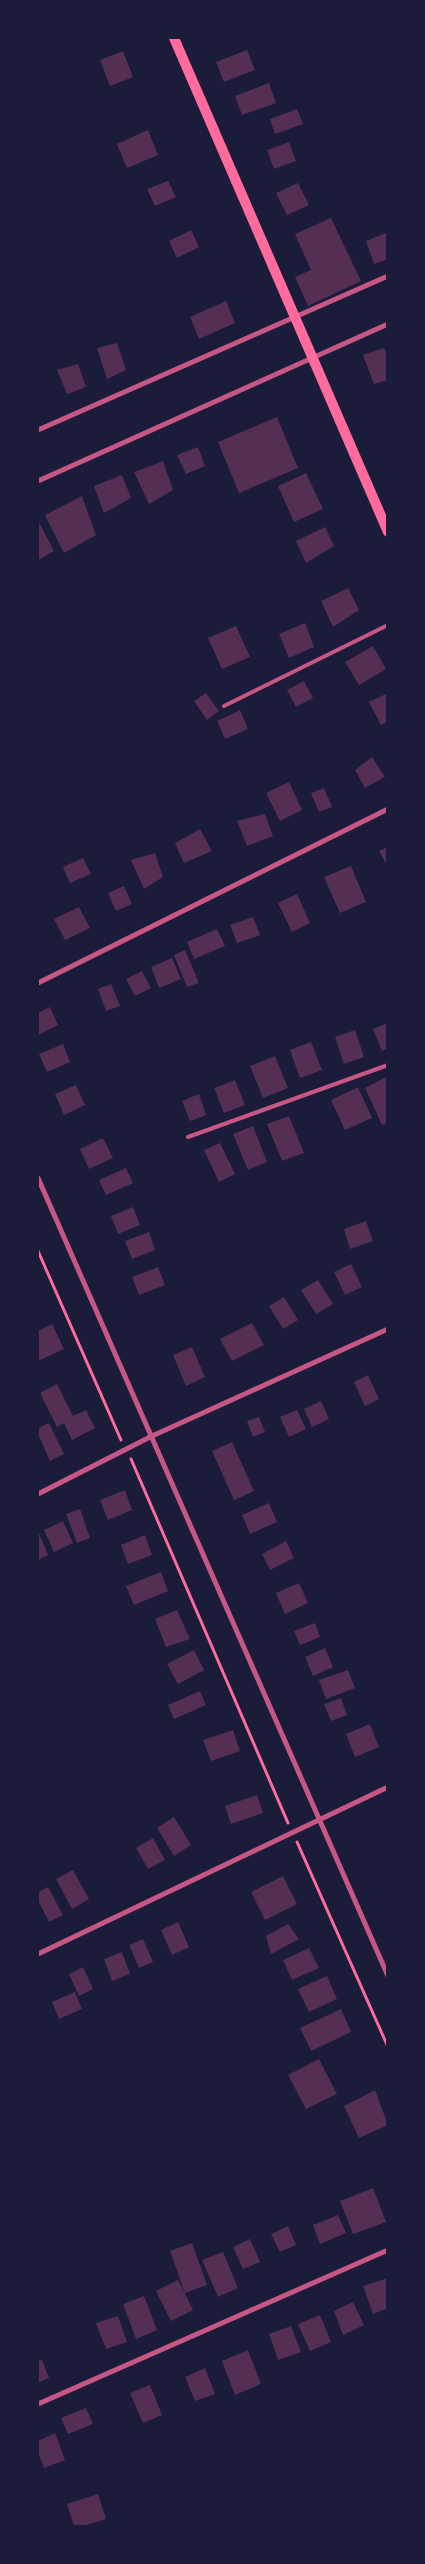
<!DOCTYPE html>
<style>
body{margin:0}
#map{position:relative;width:425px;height:2564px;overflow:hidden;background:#1b1b3a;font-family:"PT Sans",sans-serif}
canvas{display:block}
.frame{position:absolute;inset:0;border:39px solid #1b1b3a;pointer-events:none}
</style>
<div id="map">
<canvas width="425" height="2564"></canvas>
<div class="frame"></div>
</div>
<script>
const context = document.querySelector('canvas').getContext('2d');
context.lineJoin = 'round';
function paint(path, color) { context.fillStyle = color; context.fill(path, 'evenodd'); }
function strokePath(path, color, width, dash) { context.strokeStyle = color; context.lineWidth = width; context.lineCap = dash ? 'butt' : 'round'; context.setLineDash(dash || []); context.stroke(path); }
const building = new Path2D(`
 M247 50 255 70 224 82 216 62Z
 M123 51 133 77 110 86 100 60Z
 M269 83 276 103 242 115 235 96Z
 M297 109 303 124 275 134 270 119Z
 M148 130 158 155 127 168 117 144Z
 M289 142 296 161 274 169 267 150Z
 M168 181 176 197 155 206 147 189Z
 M298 183 309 205 287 215 276 193Z
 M331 218 361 281 308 306 295 277 311 270 295 234Z
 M191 230 199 247 177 258 169 241Z
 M386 233 388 259 374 264 366 241Z
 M226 301 235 323 199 339 190 317Z
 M117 343 126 370 107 379 97 348Z
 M384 348 388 356V380L374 384 363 355Z
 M78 364 86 387 67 394 57 370Z
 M277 417 298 468 239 493 218 442Z
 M198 447 205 466 186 474 177 455Z
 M163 461 173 490 149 504 134 472Z
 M306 473 323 509 294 522 278 486Z
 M122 475 131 498 104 513 94 486Z
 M82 496 96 535 64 553 45 515Z
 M38 520 54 551 38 560Z
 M325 527 334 546 306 563 296 541Z
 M348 588 359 610 333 627 321 601Z
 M305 623 314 647 289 658 279 634Z
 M236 626 250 657 222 669 208 638Z
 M373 646 386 669 359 685 345 662Z
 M304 681 313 698 296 707 287 690Z
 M206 693 219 711 207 720 194 701Z
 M388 693V722L381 725 369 702Z
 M240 710 248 729 225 739 217 721Z
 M372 757 385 777 365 788 355 770Z
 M289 782 302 810 280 821 266 793Z
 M324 788 332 807 319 812 311 793Z
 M265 814 273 836 247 846 237 821Z
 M200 829 212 851 184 863 175 843Z
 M388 847V867L379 851Z
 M155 853 163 877 144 889 131 860Z
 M83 858 91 874 70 883 63 867Z
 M351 866 366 902 340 913 324 877Z
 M124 886 132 904 116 911 108 893Z
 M297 894 310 923 292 932 278 903Z
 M79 907 90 928 65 940 54 919Z
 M253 917 260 935 237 943 230 925Z
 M217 929 225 946 194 959 187 942Z
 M185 950 199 983 187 987 174 955Z
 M172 958 181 979 159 988 151 967Z
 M142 971 151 988 135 996 126 979Z
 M111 984 120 1006 106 1011 98 989Z
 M50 1007 58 1025 38 1035V1013Z
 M388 1023V1048L382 1051 373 1029Z
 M355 1030 364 1057 344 1064 335 1037Z
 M311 1042 322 1070 300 1078 290 1050Z
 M63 1044 70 1062 47 1072 39 1054Z
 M275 1056 288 1088 263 1098 250 1066Z
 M386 1077 388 1122 382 1125 365 1088Z
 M235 1080 245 1105 224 1113 214 1088Z
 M76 1085 85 1105 64 1115 55 1094Z
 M358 1087 372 1118 345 1130 331 1100Z
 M199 1094 206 1115 190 1121 182 1101Z
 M289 1116 304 1153 282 1161 267 1124Z
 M253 1126 267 1162 248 1170 233 1134Z
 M103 1138 113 1158 89 1169 80 1149Z
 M220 1143 235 1174 219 1182 204 1150Z
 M126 1168 133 1183 106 1195 99 1180Z
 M133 1207 140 1225 118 1234 111 1216Z
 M366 1221 373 1241 350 1249 344 1229Z
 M149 1232 155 1250 132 1259 125 1241Z
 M351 1264 362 1287 345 1295 334 1272Z
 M158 1267 165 1285 139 1295 132 1277Z
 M318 1280 333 1304 316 1314 301 1290Z
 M284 1297 298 1320 283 1329 269 1306Z
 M252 1323 264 1345 232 1361 220 1339Z
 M52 1324 64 1349 38 1361V1331Z
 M192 1347 205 1377 186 1386 173 1355Z
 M368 1375 379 1399 365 1406 354 1382Z
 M57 1384 73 1416 86 1410 95 1428 72 1440 64 1423 57 1427 40 1393Z
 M321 1401 329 1419 312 1427 304 1409Z
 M297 1410 306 1429 289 1437 280 1417Z
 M259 1417 265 1432 253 1437 247 1421Z
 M49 1423 64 1454 50 1461 38 1434V1428Z
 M232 1442 254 1491 234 1500 212 1451Z
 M125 1490 132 1510 108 1520 100 1500Z
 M269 1503 277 1522 250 1534 242 1515Z
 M80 1509 90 1538 77 1543 66 1514Z
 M63 1521 73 1543 54 1552 44 1530Z
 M38 1531 48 1555 38 1560Z
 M145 1535 152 1555 128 1564 121 1545Z
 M286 1541 294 1558 270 1570 262 1554Z
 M161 1572 168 1591 134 1605 126 1586Z
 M299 1583 308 1603 285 1614 276 1593Z
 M177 1610 190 1639 166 1647 155 1619Z
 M315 1623 320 1637 300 1645 294 1631Z
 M325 1648 333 1667 313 1676 305 1657Z
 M194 1650 204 1670 178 1684 167 1664Z
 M348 1670 355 1688 326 1699 319 1680Z
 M200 1691 206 1705 174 1719 168 1705Z
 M341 1698 347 1715 331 1721 324 1704Z
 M370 1724 379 1747 355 1757 346 1734Z
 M233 1730 240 1751 211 1761 203 1740Z
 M257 1795 263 1813 231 1824 225 1806Z
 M174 1817 191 1845 174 1856 157 1828Z
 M153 1838 165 1860 148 1869 136 1848Z
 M73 1870 89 1899 72 1909 56 1879Z
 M283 1876 297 1904 265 1920 251 1892Z
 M48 1887 63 1915 49 1922 38 1900V1892Z
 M178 1922 189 1947 172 1955 161 1930Z
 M288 1924 299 1939 271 1954 266 1936Z
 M143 1939 153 1962 139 1968 129 1945Z
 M309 1948 319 1968 292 1980 283 1960Z
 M122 1952 130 1974 112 1981 104 1959Z
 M83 1967 93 1989 79 1996 69 1974Z
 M327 1976 337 1999 309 2012 298 1989Z
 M75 1992 82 2009 59 2019 52 2002Z
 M341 2009 351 2032 311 2051 300 2028Z
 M319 2059 337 2094 306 2109 288 2075Z
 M375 2090 388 2125 359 2138 344 2106Z
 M373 2188 386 2222 353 2234 340 2201Z
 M338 2215 346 2233 320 2244 313 2225Z
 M288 2226 296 2245 280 2252 271 2234Z
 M250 2239 260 2262 243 2269 233 2247Z
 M192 2243 207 2285 185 2293 193 2310 171 2321 156 2291 178 2280 185 2293 170 2251Z
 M223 2252 238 2288 218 2297 202 2260Z
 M388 2278V2308L373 2314 363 2286Z
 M144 2296 157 2330 136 2339 123 2304Z
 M353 2302 364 2325 343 2335 334 2311Z
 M320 2315 331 2342 310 2351 298 2324Z
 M118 2316 127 2342 106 2349 96 2323Z
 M291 2326 301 2352 278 2360 269 2334Z
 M248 2350 261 2384 235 2395 222 2361Z
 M42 2360 49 2378 38 2383V2361Z
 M205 2368 215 2394 195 2401 185 2377Z
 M150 2385 162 2415 143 2423 130 2393Z
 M86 2408 93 2424 68 2434 61 2418Z
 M55 2433 65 2460 44 2468 38 2452V2441Z
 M98 2494 106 2519 83 2526H74L67 2504Z`);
const path = new Path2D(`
 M38 1251 121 1440
 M131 1459 288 1823
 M297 1842 388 2047`);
const service = new Path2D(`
 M224 706 388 625
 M188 1137 388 1065`);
const minor = new Path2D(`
 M38 430 388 276
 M38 481 388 324
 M38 983 388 809
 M38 1178 388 1976
 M38 1494 152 1436 388 1329
 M38 1954 388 1787
 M38 2404 388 2250`);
const secondary = new Path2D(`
 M174 38 388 532`);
paint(building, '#542f53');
strokePath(path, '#ff6b9d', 3);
strokePath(service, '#c65784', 4);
strokePath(minor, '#c65784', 5);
strokePath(secondary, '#ff6b9d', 10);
</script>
